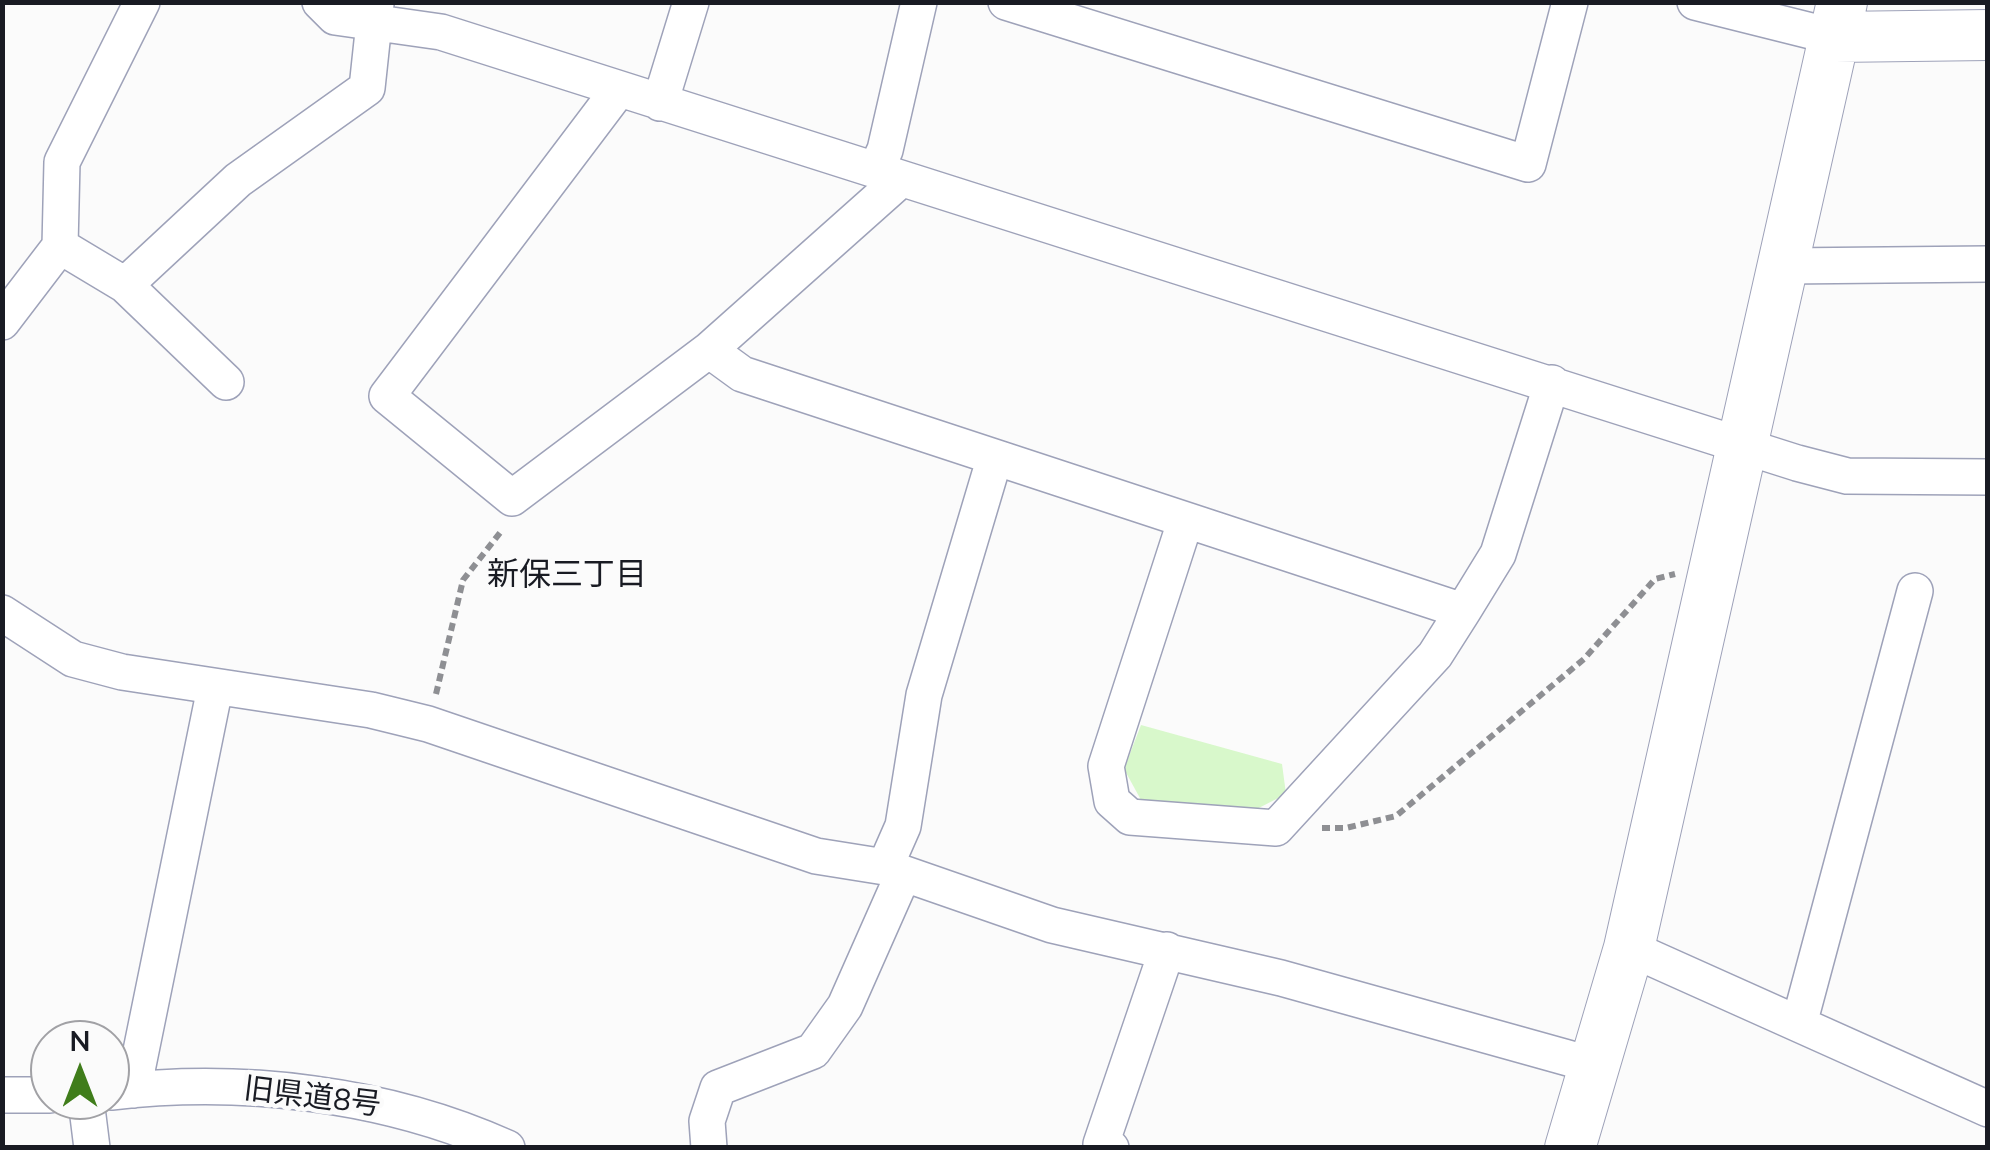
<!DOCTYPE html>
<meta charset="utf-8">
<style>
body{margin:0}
#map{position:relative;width:1990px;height:1150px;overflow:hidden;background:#fbfbfb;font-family:"Nunito Sans",sans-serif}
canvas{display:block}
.frame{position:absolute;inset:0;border:5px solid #191b23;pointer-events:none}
.north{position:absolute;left:30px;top:1020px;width:100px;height:100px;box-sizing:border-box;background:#fbfbfb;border:2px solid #a1a1a5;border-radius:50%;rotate:0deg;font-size:28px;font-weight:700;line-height:40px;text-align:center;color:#191b23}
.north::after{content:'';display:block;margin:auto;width:35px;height:45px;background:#407d1b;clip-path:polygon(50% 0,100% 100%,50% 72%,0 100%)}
</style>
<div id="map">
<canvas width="1990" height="1150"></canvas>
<div class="frame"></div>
<div class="north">N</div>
</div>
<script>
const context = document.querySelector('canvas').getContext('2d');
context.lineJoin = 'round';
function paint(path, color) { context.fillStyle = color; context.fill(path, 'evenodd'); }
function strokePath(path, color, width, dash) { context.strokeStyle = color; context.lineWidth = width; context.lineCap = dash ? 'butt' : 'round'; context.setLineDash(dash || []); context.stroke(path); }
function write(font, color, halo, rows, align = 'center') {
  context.font = font + ' "Nunito Sans","Noto Sans JP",sans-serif'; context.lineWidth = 9; context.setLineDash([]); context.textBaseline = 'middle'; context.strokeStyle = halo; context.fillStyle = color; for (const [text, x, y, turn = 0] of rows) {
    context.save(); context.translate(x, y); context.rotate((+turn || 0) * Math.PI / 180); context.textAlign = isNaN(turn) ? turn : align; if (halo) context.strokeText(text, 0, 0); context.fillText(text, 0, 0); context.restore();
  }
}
const green = new Path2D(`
 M1141 725 1282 764 1286 794 1253 811 1141 800 1124 769Z`);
const path = new Path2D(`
 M436 694 463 580 503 529
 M1322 828H1346L1396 816 1584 659 1655 579 1675 574`);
const street = new Path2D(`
 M320 2 335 17 441 32 1797 463 1847 476 1988 477
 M1006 2 1528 164 1570 2
 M1695 2 1835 37
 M619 89 387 396 512 498 709 350 901 179
 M660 103 691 2
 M876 169 885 150 919 2
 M60 246 62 162 142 2
 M1785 266 1988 264
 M125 285 226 382
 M2 322 60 246 125 285 238 180 367 88 376 4
 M709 350 742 374 1463 611 1498 554 1552 383
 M1185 522 1106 766 1112 801 1130 817 1276 828 1435 655 1463 611
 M2 613 73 659 122 672 371 710 428 724 816 856 885 867 1052 925 1281 978 1593 1065
 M885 867 903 826 924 695 994 460
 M1629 948 1988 1109
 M1799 1024 1915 591
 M133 1090 215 688
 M111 1092C243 1077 385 1093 507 1148
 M2 1095H50
 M86 1100 92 1148
 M709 1148 707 1121 718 1088 813 1051 845 1006 903 875
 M1111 1148 1101 1144 1167 950`);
const secondary = new Path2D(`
 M1835 37 1988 35
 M1570 1148 1629 948 1842 2`);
const streetNames = [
 ["旧県道8号",312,1099,7]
];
const neighbourhoodNames = [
 ["新保三丁目",567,577]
];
paint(green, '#d8f8cb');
strokePath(street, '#9ea2b9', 38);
strokePath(secondary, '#9ea2b9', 52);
strokePath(path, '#8e8f93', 6, [8, 5]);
strokePath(street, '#fff', 35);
strokePath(secondary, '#fff', 50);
write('30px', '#191b23', '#fbfbfb', streetNames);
write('32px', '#191b23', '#fbfbfb', neighbourhoodNames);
</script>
